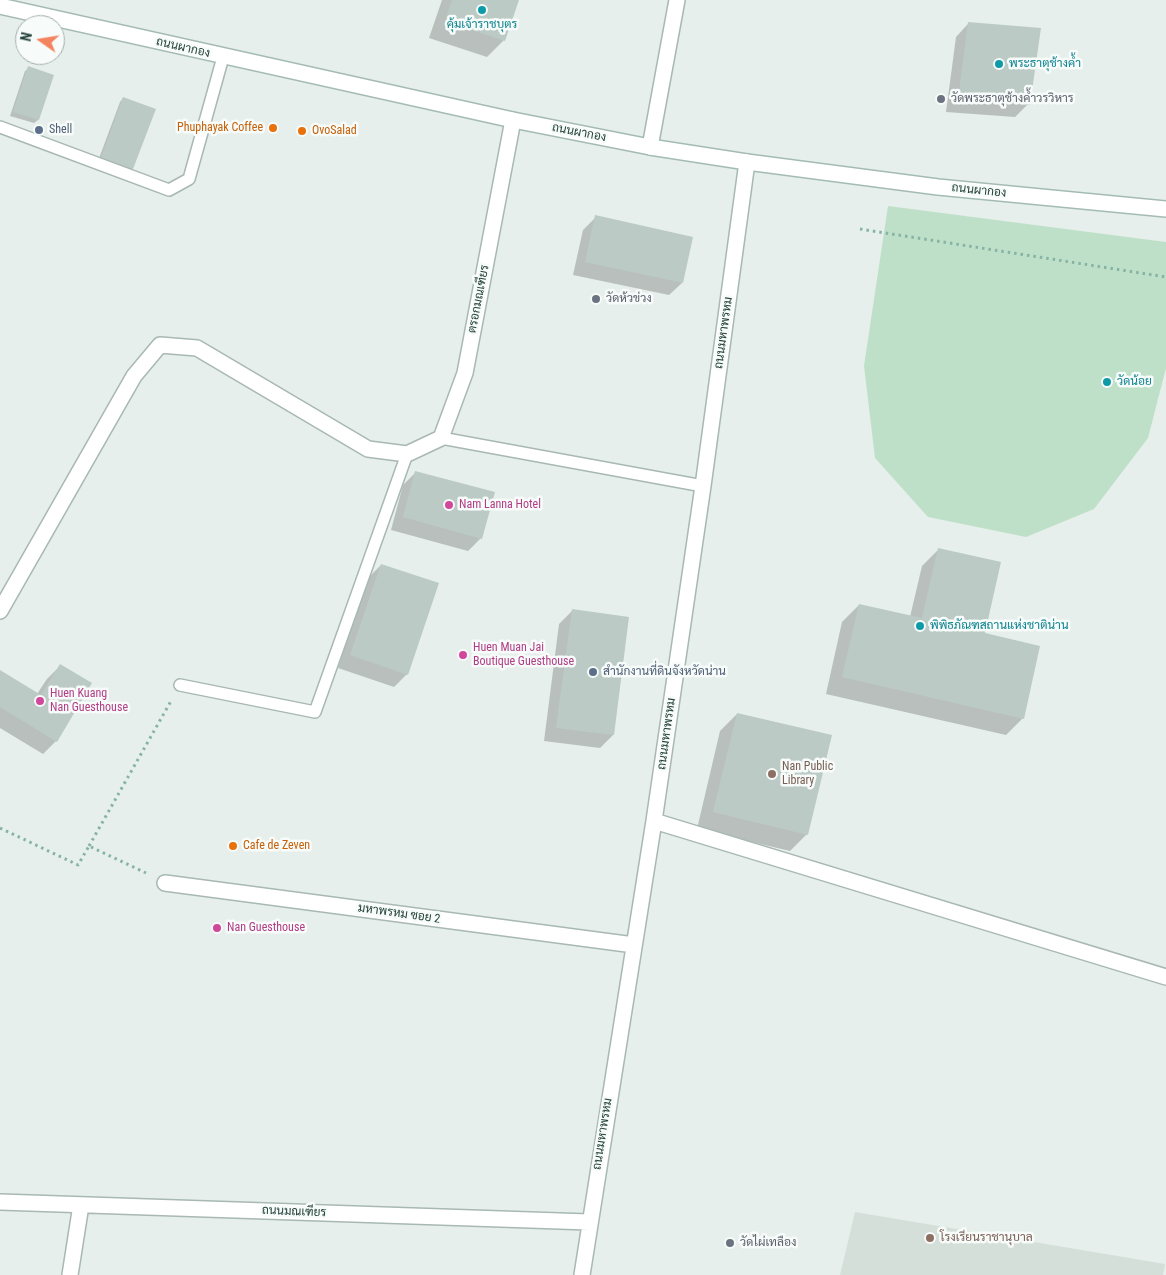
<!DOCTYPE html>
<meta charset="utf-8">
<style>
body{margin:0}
#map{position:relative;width:1166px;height:1275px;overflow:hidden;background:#e6efeb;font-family:"Roboto Condensed",sans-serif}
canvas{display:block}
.north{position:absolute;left:15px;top:15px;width:50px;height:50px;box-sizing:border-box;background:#f7fbf9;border:1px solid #a3b1ad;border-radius:50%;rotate:283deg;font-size:14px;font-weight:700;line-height:20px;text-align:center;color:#24423a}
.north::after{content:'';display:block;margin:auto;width:18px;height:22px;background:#f4845f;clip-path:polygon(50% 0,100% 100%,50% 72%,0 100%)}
</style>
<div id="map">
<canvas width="1166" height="1275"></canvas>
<div class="north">N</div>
</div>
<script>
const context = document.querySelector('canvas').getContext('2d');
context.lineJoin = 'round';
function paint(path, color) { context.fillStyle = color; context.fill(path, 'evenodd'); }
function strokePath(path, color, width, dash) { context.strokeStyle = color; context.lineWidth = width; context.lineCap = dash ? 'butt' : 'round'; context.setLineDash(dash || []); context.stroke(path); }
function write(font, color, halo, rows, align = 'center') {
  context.font = font + ' "Roboto Condensed",Sarabun,sans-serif'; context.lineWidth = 5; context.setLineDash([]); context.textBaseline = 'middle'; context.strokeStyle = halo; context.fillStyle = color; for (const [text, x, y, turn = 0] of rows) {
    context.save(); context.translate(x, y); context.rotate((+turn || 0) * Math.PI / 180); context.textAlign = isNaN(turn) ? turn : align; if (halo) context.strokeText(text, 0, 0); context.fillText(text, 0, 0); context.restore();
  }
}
const built = new Path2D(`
 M855 1212 1165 1264 1163 1275H840Z`);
const green = new Path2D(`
 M888 206 1166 242V368L1148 438 1094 509 1026 537 928 517 875 458 864 366Z`);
const shadow = new Path2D(`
 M442 0H518L504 40 487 57 429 38Z
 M968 24 1028 104 1015 117 946 112 956 37Z
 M29 68 38 120 34 123 10 116 25 71Z
 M123 98 132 169 128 173 98 161 120 102Z
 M596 217 682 283 669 295 573 275 583 230Z
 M416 472 481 538 468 551 391 530 403 485Z
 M939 549 984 634 1023 718 1006 735 826 694 842 622 859 605 910 617 922 566Z
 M381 565 407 674 394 687 338 668 368 578Z
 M572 611 628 618 613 735 600 748 544 741 559 624Z
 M60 666 56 741 43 754 0 728V672L37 694 47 679Z
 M737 714 807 834 790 851 697 829 720 731Z`);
const building = new Path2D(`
 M452 0H519L505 41 445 21Z
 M968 22 1041 28 1030 105 958 100Z
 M28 66 54 75 39 120 13 112Z
 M123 97 156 109 133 169 101 158Z
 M595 215 693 237 683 283 585 262Z
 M415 471 495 492 482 539 403 517Z
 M938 548 1001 562 985 633 1040 646 1024 719 842 677 859 604 922 618Z
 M381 564 439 583 408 675 350 655Z
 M572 609 629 617 614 735 556 728Z
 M60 664 92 683 57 742 0 707V670L41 695Z
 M737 713 832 735 808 835 713 812Z`);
const path = new Path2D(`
 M860 229 1166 277
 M0 828 78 865 89 846 146 873
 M89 846 171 701`);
const lane = new Path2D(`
 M0 127 169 190 189 179 223 57
 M441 438 703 486
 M180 685 315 712 407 454`);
const street = new Path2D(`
 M650 147 677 0
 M0 611 134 376 160 345 197 348 368 449 407 454 441 438 465 373 513 120
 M654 821 1166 977
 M165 883 634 945
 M0 1202 589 1222
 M70 1275 81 1205
 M582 1275 654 821 703 486 747 162`);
const secondary = new Path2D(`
 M0 6 513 120 650 147 747 162 938 187 1166 209`);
const markers = [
 [482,10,5,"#0f9aa8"],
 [999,64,5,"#0f9aa8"],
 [941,99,5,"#6b7280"],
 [273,128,5,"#e8710a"],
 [39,130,5,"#5c6f8a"],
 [302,131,5,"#e8710a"],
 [596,299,5,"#6b7280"],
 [1107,382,5,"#0f9aa8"],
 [449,505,5,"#d1479c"],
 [920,626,5,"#0f9aa8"],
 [463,655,5,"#d1479c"],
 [593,672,5,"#5c6f8a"],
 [40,701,5,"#d1479c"],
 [772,774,5,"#8d6e63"],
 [233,846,5,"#e8710a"],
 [217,928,5,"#d1479c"],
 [930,1238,5,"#8d6e63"],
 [730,1243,5,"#6b7280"]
];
const cultureNames = [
 ["คุ้มเจ้าราชบุตร",482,25,"center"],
 ["พระธาตุช้างค้ำ",1009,64],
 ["วัดน้อย",1117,382],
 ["พิพิธภัณฑสถานแห่งชาติน่าน",930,626]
];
const streetNames = [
 ["ถนนผากอง",183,48,13],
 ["ถนนผากอง",579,133,11],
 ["ถนนผากอง",979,191,6],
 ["ตรอกมณเฑียร",479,299,-79],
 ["ถนนมหาพรหม",724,333,-82],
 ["ถนนมหาพรหม",667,734,-82],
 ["มหาพรหม ซอย 2",399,914,8],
 ["ถนนมหาพรหม",603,1134,-81],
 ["ถนนมณเฑียร",294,1212,2]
];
const worshipNames = [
 ["วัดพระธาตุช้างค้ำวรวิหาร",951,99],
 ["วัดห้วข่วง",606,299],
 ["วัดไผ่เทลือง",740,1243]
];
const foodNames = [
 ["Phuphayak Coffee",263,128,"right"],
 ["OvoSalad",312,131],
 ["Cafe de Zeven",243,846]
];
const serviceNames = [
 ["Shell",49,130],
 ["สำนักงานที่ดินจังหวัดน่าน",603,672]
];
const hotelNames = [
 ["Nam Lanna Hotel",459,505],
 ["Huen Muan Jai",473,648],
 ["Boutique Guesthouse",473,662],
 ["Huen Kuang",50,694],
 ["Nan Guesthouse",50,708],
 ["Nan Guesthouse",227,928]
];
const educationNames = [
 ["Nan Public",782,767],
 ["Library",782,781],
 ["โรงเรียนราชานุบาล",940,1238]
];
paint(built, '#d4dfda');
paint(green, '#bfe0c8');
paint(shadow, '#0003');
paint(building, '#bbcac4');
strokePath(lane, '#a8b8b2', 14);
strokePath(street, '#a8b8b2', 18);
strokePath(secondary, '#a4bbb3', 18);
strokePath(path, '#86b3a5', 3, [2.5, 4]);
strokePath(lane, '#fff', 11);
strokePath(street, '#fff', 15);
strokePath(secondary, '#fff', 15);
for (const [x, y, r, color] of markers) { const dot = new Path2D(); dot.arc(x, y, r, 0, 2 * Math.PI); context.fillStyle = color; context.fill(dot); strokePath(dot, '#f7fbf9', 2); }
write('12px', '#0d838f', '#f7fbf9', cultureNames, 'left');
write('12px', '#24423a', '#f7fbf9', streetNames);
write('12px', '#5b616d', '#f7fbf9', worshipNames, 'left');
write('12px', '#c56008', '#f7fbf9', foodNames, 'left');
write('12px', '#4e5e75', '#f7fbf9', serviceNames, 'left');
write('12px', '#b23c85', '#f7fbf9', hotelNames, 'left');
write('12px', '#785e54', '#f7fbf9', educationNames, 'left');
</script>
